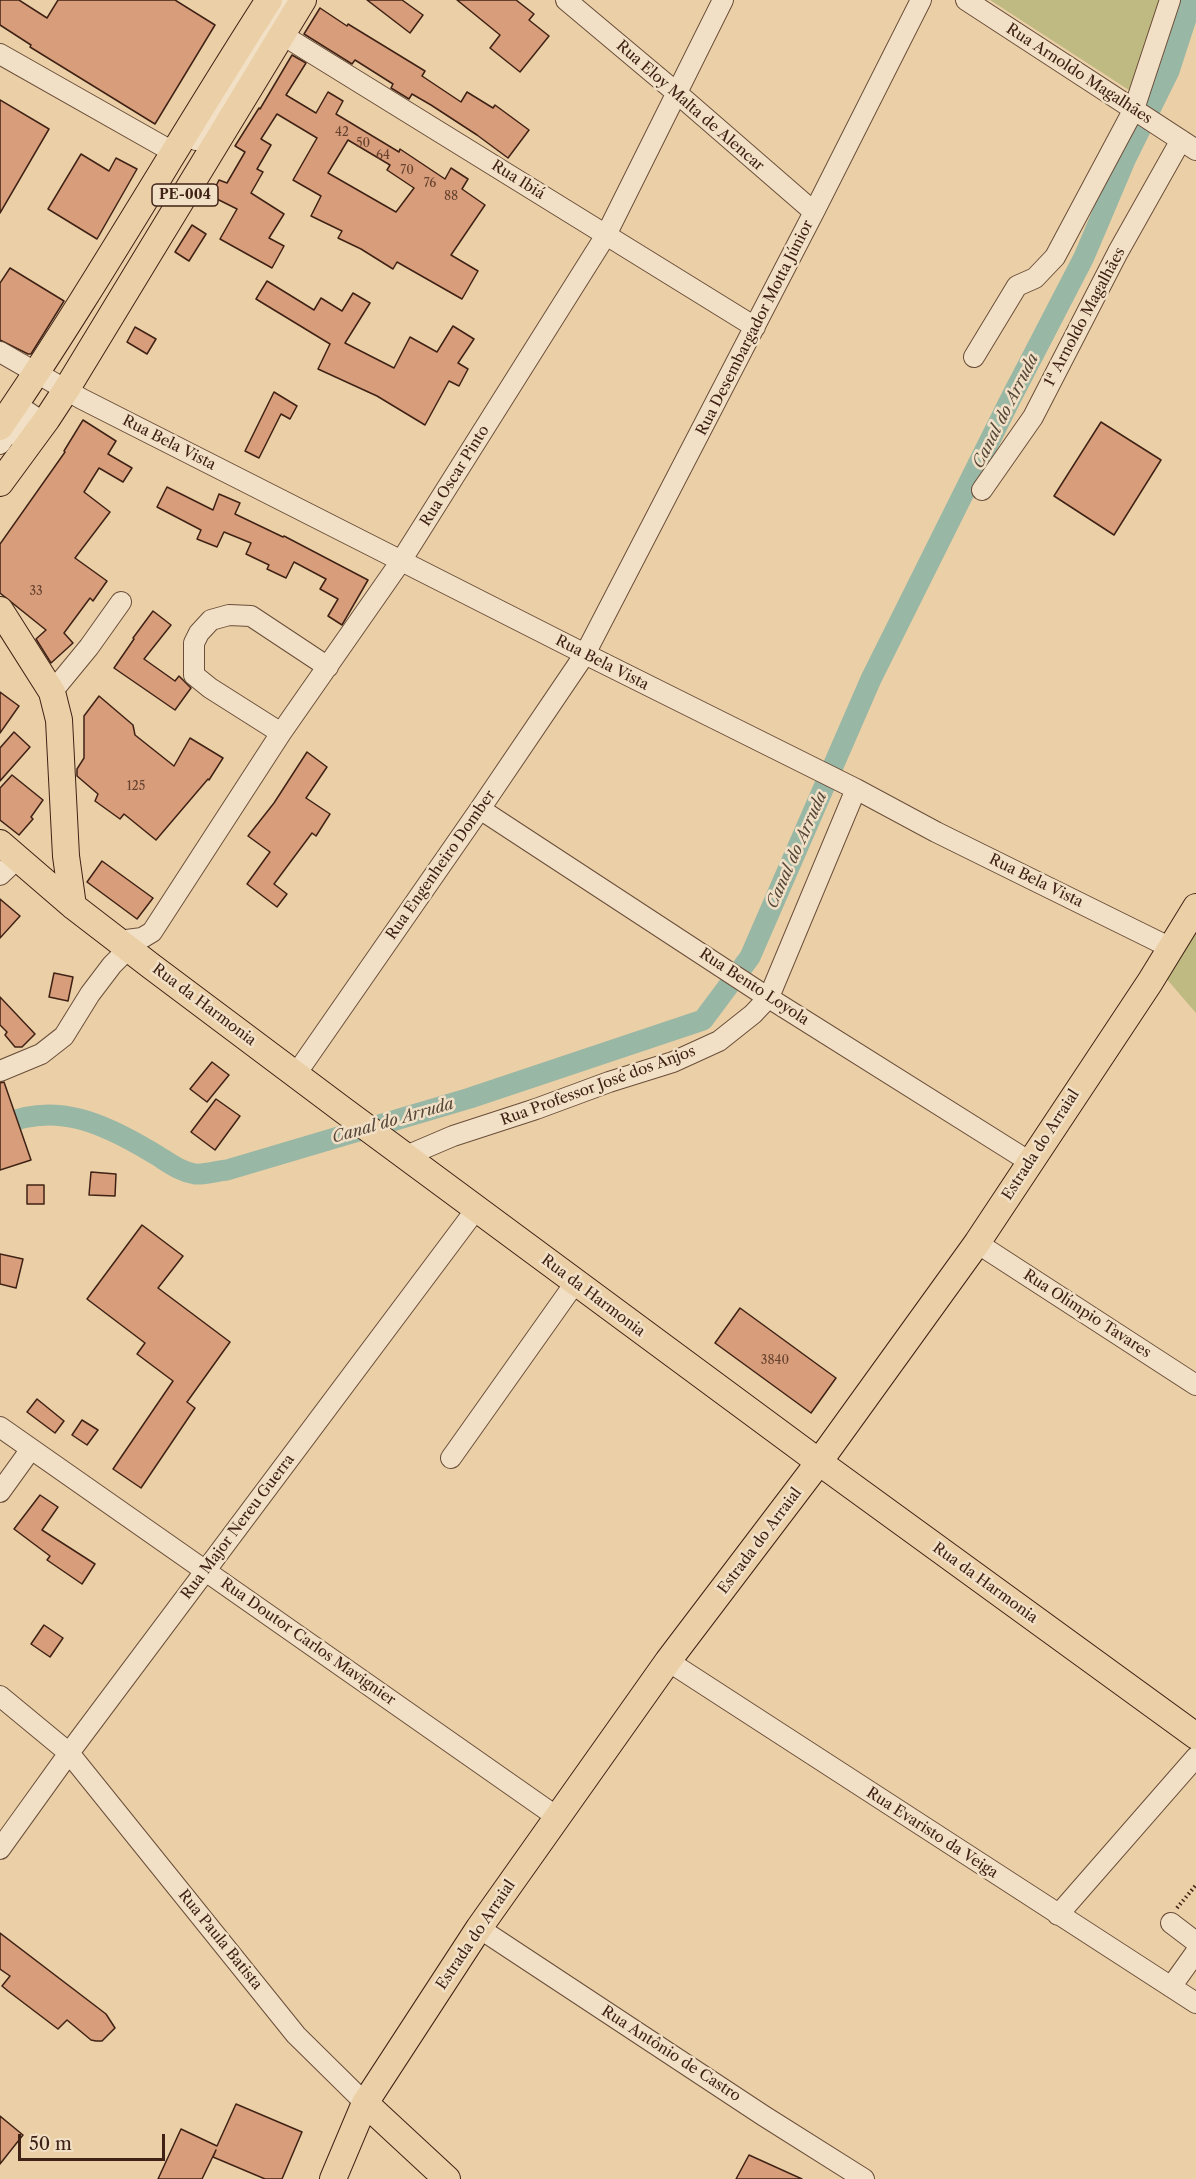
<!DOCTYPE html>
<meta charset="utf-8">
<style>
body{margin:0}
#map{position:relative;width:1196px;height:2179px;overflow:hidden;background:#ebd0a7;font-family:"Libre Caslon Text",serif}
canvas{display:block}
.scale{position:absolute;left:18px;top:2134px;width:147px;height:27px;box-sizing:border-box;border:3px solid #3f2215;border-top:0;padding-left:8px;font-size:18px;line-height:21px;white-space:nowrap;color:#3f2215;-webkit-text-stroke:4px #f2e0c6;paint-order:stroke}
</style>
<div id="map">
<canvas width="1196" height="2179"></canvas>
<div class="scale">50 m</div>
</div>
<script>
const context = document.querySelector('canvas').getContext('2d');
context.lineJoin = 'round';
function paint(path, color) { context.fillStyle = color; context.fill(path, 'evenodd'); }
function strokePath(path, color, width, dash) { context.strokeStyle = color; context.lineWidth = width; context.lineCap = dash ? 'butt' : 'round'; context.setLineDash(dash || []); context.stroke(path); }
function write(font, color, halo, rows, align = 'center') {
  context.font = font + ' "Libre Caslon Text",serif'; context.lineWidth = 5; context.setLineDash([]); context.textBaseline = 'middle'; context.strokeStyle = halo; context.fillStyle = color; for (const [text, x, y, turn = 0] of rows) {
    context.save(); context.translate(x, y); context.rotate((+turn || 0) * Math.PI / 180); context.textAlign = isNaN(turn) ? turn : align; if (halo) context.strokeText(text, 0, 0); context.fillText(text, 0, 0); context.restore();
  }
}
const green = new Path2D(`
 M990 0H1170L1135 94Z
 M1196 907V1013L1158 969Z`);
const canal = new Path2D(`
 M0 1126C55 1100 105 1124 153 1153 167 1161 178 1171 195 1174 204 1175 217 1171 227 1170L470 1098 703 1020 750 957 871 679 1011 398 1084 257 1126 158 1169 71 1192 0`);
const building = new Path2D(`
 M0 0H19L47 18 58 0H175L215 25 155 124 30 47 31 45 0 25Z
 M367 0H402L423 15 410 33Z
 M457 0H516L534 14 529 20 549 36 520 72 490 48 500 35Z
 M320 8 347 26 348 24 425 71 422 76 461 102 467 92 493 108 495 105 529 130 508 158 477 135 431 105 412 94 409 99 391 88 393 84 355 60 352 64 304 34Z
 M292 55 306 63 286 95 316 113 328 92 343 101 336 114 399 152 400 149 445 179 451 168 468 179 462 189 485 205 451 255 478 271 462 299 397 262 393 269 361 249 338 238 342 231 311 216 321 196 293 180 317 138 277 114 261 139 271 145 257 169 263 172 251 193 284 214 269 238 284 246 272 268 220 239 237 209 211 196 219 180 227 183 245 152 235 146 259 108 260 109ZM348 140 390 165 387 170 414 188 396 212 328 173Z
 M0 100 49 129 0 213Z
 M81 154 109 171 116 158 137 169 97 239 48 209Z
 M192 225 206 234 189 261 175 252Z
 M10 268 64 301 31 354H28L0 340V283Z
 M267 281 314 310 321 298 342 311 353 293 370 303 345 343 394 368 410 337 437 352 453 326 474 339 458 363 468 369 459 386 449 381 425 425 377 396 318 369 330 344 256 299Z
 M135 327 156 339 147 354 127 342Z
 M274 392 297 406 290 419 281 414 259 458 245 451Z
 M83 420 116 441 108 454 132 468 123 482 99 468 84 492 110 512 75 558 107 581 93 601 90 598 64 633 73 643 51 663 36 639 46 630 0 593V544L65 452 64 451Z
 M1101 422 1161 460 1114 535 1054 496Z
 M167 487 213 510 219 494 240 503 235 514 283 537 284 536 368 580 342 625 328 616 338 599 320 589 326 579 294 562 286 578 267 569 269 565 246 554 251 543 224 532 217 547 197 539 201 530 157 507Z
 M153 611 171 625 144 659 175 681 179 676 191 688 175 710 114 668 134 639 133 638Z
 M0 692 19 706 0 733Z
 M99 696 133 725 135 735 174 766 190 738 223 758 209 780 208 779 156 840 124 814 120 819 95 801 98 794 77 776V769L84 758V716Z
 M14 732 30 747 0 781V748Z
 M307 752 327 767 306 798 330 814 316 836 312 833 274 884 287 894 277 907 247 884 270 852 248 836 274 803Z
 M12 775 43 800 31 817 33 819 19 835 0 820V788Z
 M102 861 153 898 137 919 87 882Z
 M0 899 20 916 0 938Z
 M54 973 73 977 68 1001 49 997Z
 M0 997 35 1034 22 1047H15L5 1035 7 1032 0 1025Z
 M212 1062 229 1075 207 1102 190 1089Z
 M4 1082 31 1160 0 1170V1083Z
 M216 1099 240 1116 215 1150 191 1132Z
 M91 1172 116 1174 115 1196 89 1195Z
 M27 1185H44V1204H27Z
 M142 1225 183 1256 158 1288 230 1342 187 1402 195 1408 141 1488 113 1469 173 1381 137 1354 145 1343 87 1299Z
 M0 1254 23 1259 16 1288 0 1284Z
 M740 1308 836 1378 811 1413 715 1343Z
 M37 1399 64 1421 55 1433 27 1412Z
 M82 1420 98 1430 87 1445 72 1435Z
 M40 1495 58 1507 42 1530 95 1564 82 1584 47 1560 50 1556 14 1529Z
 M44 1625 63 1638 50 1657 31 1644Z
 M0 1933 106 2014 115 2028 102 2041H96L91 2040 67 2020 58 2029 8 1991 2 1986 10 1976 0 1969Z
 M236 2104 302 2132 282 2179H265L213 2157 216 2150 202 2179H158L181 2129 217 2146Z
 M0 2116 23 2135 0 2164Z
 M749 2155 802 2179H736Z`);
const path = new Path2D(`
 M1177 1908 1196 1885`);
const minor = new Path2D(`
 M566 0 678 94 814 212
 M966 0 1196 150
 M281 34 755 327
 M0 54 173 152
 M196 140 283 0
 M0 352 82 399 585 654 856 789 936 832 1171 948
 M974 357 1017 286 1035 278 1055 257 1134 109 1170 0
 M0 444 23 409 35 417 20 438
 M982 490 1033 417 1118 252 1181 140
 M52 692 89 647 121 602
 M281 733 210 688 194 675V643L199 633 211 620 229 615 251 616 328 667
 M480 809 761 993 1030 1162
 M0 875 18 858
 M119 941 142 938 152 932 281 733 401 561 606 235 723 0
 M0 1071 41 1054 64 1036 90 994 112 965 129 948
 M296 1074 480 809 585 654 814 212 921 0
 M406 1156 453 1136 536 1109 609 1082 673 1062 719 1041 753 1014 769 997 856 789
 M977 1243 1196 1385
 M0 1427 557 1817
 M451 1458 575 1283
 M0 1492 31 1449
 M668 1661 1196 2003
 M0 1696 69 1753 296 2035 365 2103
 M0 1849 69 1753 477 1208
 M1058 1915 1196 1757
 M1171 1923 1196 1942
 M479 1928 764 2116 864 2179
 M1171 1987 1196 1952`);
const major = new Path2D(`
 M0 427C95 288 178 141 269 0
 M0 483 47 419 66 390 303 0
 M0 610 52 692 59 720 66 856 73 906
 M0 843 73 906 151 966 343 1110 819 1462 1196 1736
 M365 2103 447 2179
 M333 2179 365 2103 479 1928 668 1661 819 1462 977 1243 1150 982 1196 907`);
const numberNames = [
 ["42",342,133],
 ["50",363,144],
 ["64",383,156],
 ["70",407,171],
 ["76",430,184],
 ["88",451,197],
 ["33",36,592],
 ["125",136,787],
 ["3840",775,1361]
];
const shields = [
 [185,195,66]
];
const shieldNames = [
 ["PE-004",185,195]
];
const streetNames = [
 ["Rua Arnoldo Magalhães",1079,74,33],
 ["Rua Eloy Malta de Alencar",690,106,41],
 ["Rua Ibiá",518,180,32],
 ["1ª Arnoldo Magalhães",1085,317,-62],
 ["Rua Desembargador Motta Júnior",755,328,-63],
 ["Rua Bela Vista",169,443,27],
 ["Rua Oscar Pinto",455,476,-58],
 ["Rua Bela Vista",602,663,27],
 ["Rua Engenheiro Domber",441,865,-55],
 ["Rua Bela Vista",1036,881,26],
 ["Rua Bento Loyola",754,987,33],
 ["Rua da Harmonia",204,1005,37],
 ["Rua Professor José dos Anjos",598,1086,-20],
 ["Estrada do Arraial",1041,1145,-57],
 ["Rua da Harmonia",593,1296,37],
 ["Rua Olímpio Tavares",1087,1314,33],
 ["Rua Major Nereu Guerra",238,1527,-53],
 ["Estrada do Arraial",760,1541,-53],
 ["Rua da Harmonia",985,1583,36],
 ["Rua Doutor Carlos Mavignier",308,1642,35],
 ["Rua Evaristo da Veiga",932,1833,33],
 ["Estrada do Arraial",476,1935,-56],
 ["Rua Paula Batista",220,1940,51],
 ["Rua Antônio de Castro",671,2054,33]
];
const waterNames = [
 ["Canal do Arruda",1006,411,-63],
 ["Canal do Arruda",797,850,-66],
 ["Canal do Arruda",393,1121,-16]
];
paint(green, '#bfb982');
strokePath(canal, '#99b7a5', 21);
paint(building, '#d89d7a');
strokePath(building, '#3f2215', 1.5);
strokePath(minor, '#6a4e3a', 22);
strokePath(major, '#3f2215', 28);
strokePath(path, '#3f2215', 4, [1.5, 3]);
strokePath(minor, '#f2e0c6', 20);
strokePath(major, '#ebd0a7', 26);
write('12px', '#65412e', null, numberNames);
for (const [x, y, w] of shields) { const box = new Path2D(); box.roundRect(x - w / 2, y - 11, w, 22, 4.5); context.fillStyle = '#f2e0c6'; context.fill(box); strokePath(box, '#3f2215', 1.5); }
write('bold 14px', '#3f2215', null, shieldNames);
write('15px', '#3f2215', '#f2e0c6', streetNames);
write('italic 16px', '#564739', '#f2e0c6', waterNames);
</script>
